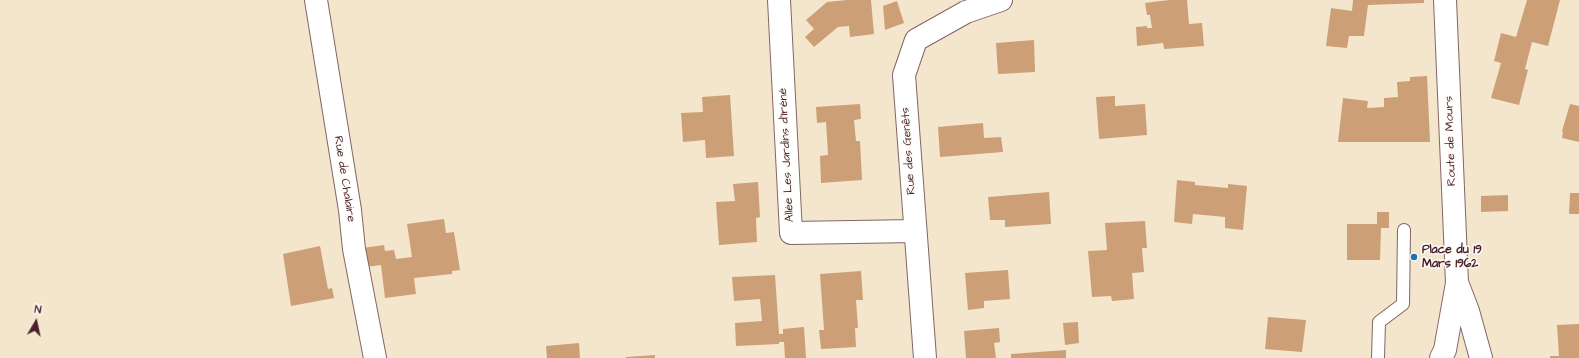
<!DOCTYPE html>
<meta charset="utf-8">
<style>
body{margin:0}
#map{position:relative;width:1579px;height:358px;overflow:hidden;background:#f3e6cd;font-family:"Architects Daughter",sans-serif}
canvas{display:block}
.north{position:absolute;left:16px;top:302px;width:40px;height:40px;-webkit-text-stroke:3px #fdfcf7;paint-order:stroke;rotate:9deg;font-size:11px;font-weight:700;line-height:16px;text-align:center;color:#4a1f2b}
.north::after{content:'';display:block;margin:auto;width:14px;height:18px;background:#4a1f2b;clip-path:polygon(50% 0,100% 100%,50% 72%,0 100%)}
</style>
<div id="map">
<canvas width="1579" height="358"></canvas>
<div class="north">N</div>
</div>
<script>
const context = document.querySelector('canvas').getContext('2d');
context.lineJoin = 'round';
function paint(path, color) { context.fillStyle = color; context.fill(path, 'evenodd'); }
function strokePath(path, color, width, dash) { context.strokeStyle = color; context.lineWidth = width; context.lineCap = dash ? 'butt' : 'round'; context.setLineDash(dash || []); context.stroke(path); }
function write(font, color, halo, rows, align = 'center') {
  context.font = font + ' "Architects Daughter",sans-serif'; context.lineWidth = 3; context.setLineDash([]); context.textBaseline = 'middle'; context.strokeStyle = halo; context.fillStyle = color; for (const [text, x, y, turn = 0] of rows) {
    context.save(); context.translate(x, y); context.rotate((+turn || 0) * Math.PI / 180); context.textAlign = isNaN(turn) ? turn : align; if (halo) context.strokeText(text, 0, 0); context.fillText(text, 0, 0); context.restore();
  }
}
const building = new Path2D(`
 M847 0H871L874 34 850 37 849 26 838 27 814 47 805 37 814 29 806 20 827 2Z
 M1169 0H1187L1189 24 1202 23 1204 46 1164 49 1163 43 1137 46 1136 27 1147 26V28H1152L1150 15H1147L1145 3Z
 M1353 0H1424V3L1368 5 1364 36H1349L1347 48 1326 46 1331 8 1352 11Z
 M1527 0H1560L1548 46 1532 42 1525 69 1528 70 1519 105 1491 98 1501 63 1494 61 1501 33 1516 37Z
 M897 1 904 23 885 30 883 6Z
 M1034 40 1035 72 998 74 996 43Z
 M1427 76 1430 142H1338L1343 98 1368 101 1367 108 1384 107V98L1398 97 1397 82 1410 81V77Z
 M730 95 734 156 706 158 705 140 683 142 681 113 703 112 702 97Z
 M1115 96V106L1145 104 1147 135 1099 139 1096 97Z
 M860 104 861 119 854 120 856 141H860L862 180 821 183 820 156 828 155 826 122 817 123 816 107Z
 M1570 104 1579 106V142L1562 138 1563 132 1562 131Z
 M983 123 984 138 1001 137 1003 152 940 157 938 127Z
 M1177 180 1195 182V185L1228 188V184L1247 186 1243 230 1225 228V217L1193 214 1192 224 1174 222Z
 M758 182 760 217 756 218 757 242 719 245 716 202 735 201 733 184Z
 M1049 192 1051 224 1005 227V220H990L988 197Z
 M1570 193H1579V214H1569Z
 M1508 195V211L1481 212V196Z
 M1377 212H1389V228H1381L1380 260H1347V224H1377Z
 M444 219 446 233 454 232 460 270 452 271V274L414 278 416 294 385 298 381 265 366 267 363 248 384 245 385 251 394 250 396 259 412 257 407 224Z
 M1145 221 1147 248H1142L1144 272 1132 273 1134 299 1112 301 1111 296 1092 297 1088 251 1107 250 1105 223Z
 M320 246 328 289 332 288 334 298 291 306 283 254Z
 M1008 270 1010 299 984 301V308L968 310 965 273Z
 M861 271 863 300H856L858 328H855L856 347 821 349 819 330H824L820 274Z
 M775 275 779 334H783V329L804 327 806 358H785L784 342H779V344L736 346 735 323 762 321 760 299 734 301 732 277Z
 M1268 317 1306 320 1302 352 1265 349Z
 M1078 322 1079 343 1065 345 1063 323Z
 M1579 324V358H1550V356H1559L1557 325Z
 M999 328 1000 342 994 343 996 358H966L964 331Z
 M579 343 580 358H547L546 346Z
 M1066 350V358H1011V354Z
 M655 355V358H626V357Z`);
const service = new Path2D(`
 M1378 358 1379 322 1403 304 1404 230`);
const minor = new Path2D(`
 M316 0 350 210 354 249 375 358
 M779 0 791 233 915 231
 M925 358 904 75 916 40 966 12 1001 0`);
const secondary = new Path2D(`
 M1458 285 1468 311 1481 358
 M1441 358 1445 350 1457 283 1445 0`);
const markers = [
 [1414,257,4,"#1f6fb2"]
];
const streetNames = [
 ["Route de Mours",1451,141,-92],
 ["Rue des Genêts",909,151,-94],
 ["Allée Les Jardins d'Iréné",787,155,-93],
 ["Rue de Chalaire",344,179,81]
];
const poiNames = [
 ["Place du 19",1422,250],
 ["Mars 1962",1422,264]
];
paint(building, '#cd9f76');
strokePath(service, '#856564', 14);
strokePath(minor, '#856564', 24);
strokePath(secondary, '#856564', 24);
strokePath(service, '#fff', 12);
strokePath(minor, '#fff', 22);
strokePath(secondary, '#fff', 22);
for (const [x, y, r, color] of markers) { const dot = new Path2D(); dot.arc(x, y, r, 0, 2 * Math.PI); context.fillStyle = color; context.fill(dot); strokePath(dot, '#fdfcf7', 1.5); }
write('12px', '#4a1f2b', '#fdfcf7', streetNames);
write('bold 12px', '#4a1f2b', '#fdfcf7', poiNames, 'left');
</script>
